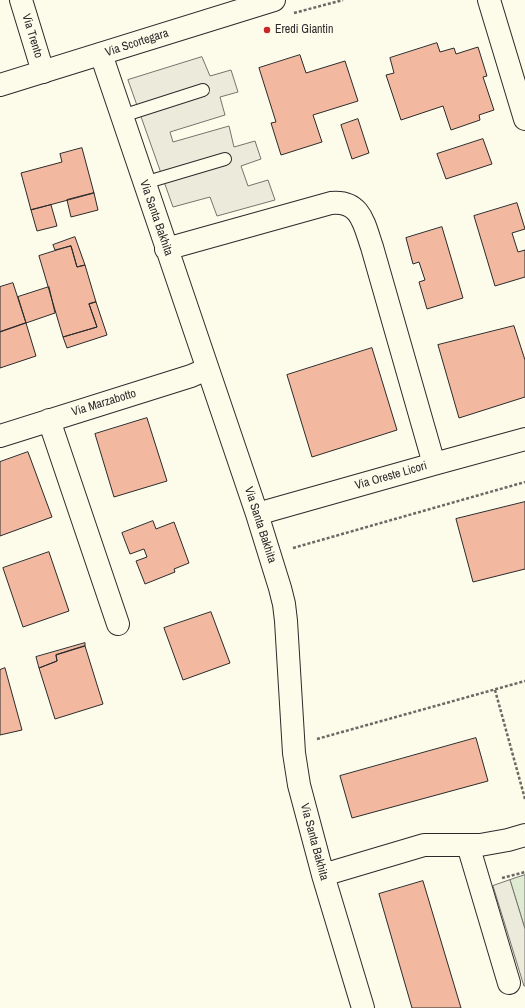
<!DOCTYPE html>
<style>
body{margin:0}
canvas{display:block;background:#fdfbea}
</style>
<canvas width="525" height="1008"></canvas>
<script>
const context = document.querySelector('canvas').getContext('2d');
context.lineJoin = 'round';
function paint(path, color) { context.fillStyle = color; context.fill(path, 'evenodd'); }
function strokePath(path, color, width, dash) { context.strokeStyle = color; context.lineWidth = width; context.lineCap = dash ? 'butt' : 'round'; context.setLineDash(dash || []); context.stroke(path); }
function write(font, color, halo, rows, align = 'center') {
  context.font = font + ' "Archivo Narrow",sans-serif'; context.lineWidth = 3; context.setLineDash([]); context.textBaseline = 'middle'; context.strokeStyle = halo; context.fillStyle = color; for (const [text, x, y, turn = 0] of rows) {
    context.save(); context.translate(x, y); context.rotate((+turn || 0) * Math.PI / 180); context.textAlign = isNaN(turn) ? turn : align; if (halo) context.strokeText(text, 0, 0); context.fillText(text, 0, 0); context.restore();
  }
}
const green = new Path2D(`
 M525 875V929L510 880Z`);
const parking = new Path2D(`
 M202 57 210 76 231 70 238 92 220 97 225 115 170 132 173 142 229 126 234 147 255 141 261 159 241 166 248 186 268 180 275 200 217 216 210 197 173 207 128 80Z
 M510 880 525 929V986H524L493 886Z`);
const building = new Path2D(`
 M437 43 440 52 454 48 456 54 478 47 487 76 483 77 494 110 479 115 480 120 451 130 443 106 401 120 386 75 394 73 390 58Z
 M300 55 306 73 345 61 358 101 313 115 322 142 281 155 271 123 276 122 259 68Z
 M358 119 369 153 352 159 341 125Z
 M483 139 492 164 446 179 437 154Z
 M82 148 94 193 31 210 21 173 62 162 60 154Z
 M94 193 98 210 71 217 67 200Z
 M517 203 525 229 512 233 518 252 525 250V277L495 286 474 216Z
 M51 205 57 226 37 231 31 210Z
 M442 227 463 298 427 309 419 282 425 280 419 262 413 264 406 238Z
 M75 237 85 265 77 267 71 246 55 250 53 245Z
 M71 246 77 267 85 265 96 302 89 304 97 327 63 337 39 256Z
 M13 283 26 323 0 332V287Z
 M49 287 55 313 26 323 18 297Z
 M96 302 107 335 67 348 63 337 97 327 89 304Z
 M26 323 36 356 0 368V332Z
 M514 326 525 360V397L459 418 438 345Z
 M372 348 397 430 312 457 287 375Z
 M147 418 167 481 114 497 95 434Z
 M28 452 52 517 0 536V462Z
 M525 502V569L473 582 456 519Z
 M153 521 156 529 174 522 189 563 174 569 175 572 145 584 136 561 147 557 144 549 130 554 122 533Z
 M49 552 69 611 23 627 3 568Z
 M211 612 230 663 183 680 164 628Z
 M85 643V646L56 655 57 661 39 668 36 657Z
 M85 646 103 704 55 719 39 668 57 661 56 655Z
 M5 668 22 730 0 735V670Z
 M476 738 488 781 352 818 340 776Z
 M423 881 461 1008H412L379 894Z`);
const path = new Path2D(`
 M294 13 343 0
 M293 548 525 482
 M495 690 525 799
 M317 739 525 681
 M502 878 525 872`);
const service = new Path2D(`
 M122 116 203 90
 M144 183 225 159`);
const minor = new Path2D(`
 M21 0 43 72
 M489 0 525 119
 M101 54 257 514 280 588 284 604 286 621 294 753 299 785 323 875 363 1008
 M166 249 331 203C361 200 364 224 372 247L434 464
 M49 420 118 624
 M0 436 191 376 207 369
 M257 514 434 464 525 439
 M468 845 509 983
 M323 875 424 845H480L508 840 525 835`);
const tertiary = new Path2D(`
 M0 85 274 0`);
const markers = [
 [267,30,4,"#c62828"]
];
const poiNames = [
 ["Eredi Giantin",275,30]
];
const streetNames = [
 ["Via Trento",32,36,73],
 ["Via Scortegara",137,43,-18],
 ["Via Santa Bakhita",156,218,71],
 ["Via Marzabotto",104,403,-17],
 ["Via Oreste Licori",391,476,-16],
 ["Via Santa Bakhita",260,525,72],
 ["Via Santa Bakhita",314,842,75]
];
paint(green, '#deebd1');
strokePath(green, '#74746e', 1);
paint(parking, '#eceadb');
strokePath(parking, '#74746e', 1);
paint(building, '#f2b8a0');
strokePath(building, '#2b2b2b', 1);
strokePath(service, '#2b2b2b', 14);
strokePath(minor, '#2b2b2b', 24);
strokePath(tertiary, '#2b2b2b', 24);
strokePath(path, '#6a6964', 2.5, [3, 2]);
strokePath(service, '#fdfbea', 12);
strokePath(minor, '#fdfbea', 22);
strokePath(tertiary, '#fdfbea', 22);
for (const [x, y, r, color] of markers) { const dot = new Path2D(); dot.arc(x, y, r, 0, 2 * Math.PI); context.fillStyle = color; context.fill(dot); strokePath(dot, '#fdfbea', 1.5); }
write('12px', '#2b2b2b', '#fdfbea', poiNames, 'left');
write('12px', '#2b2b2b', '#fdfbea', streetNames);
</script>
